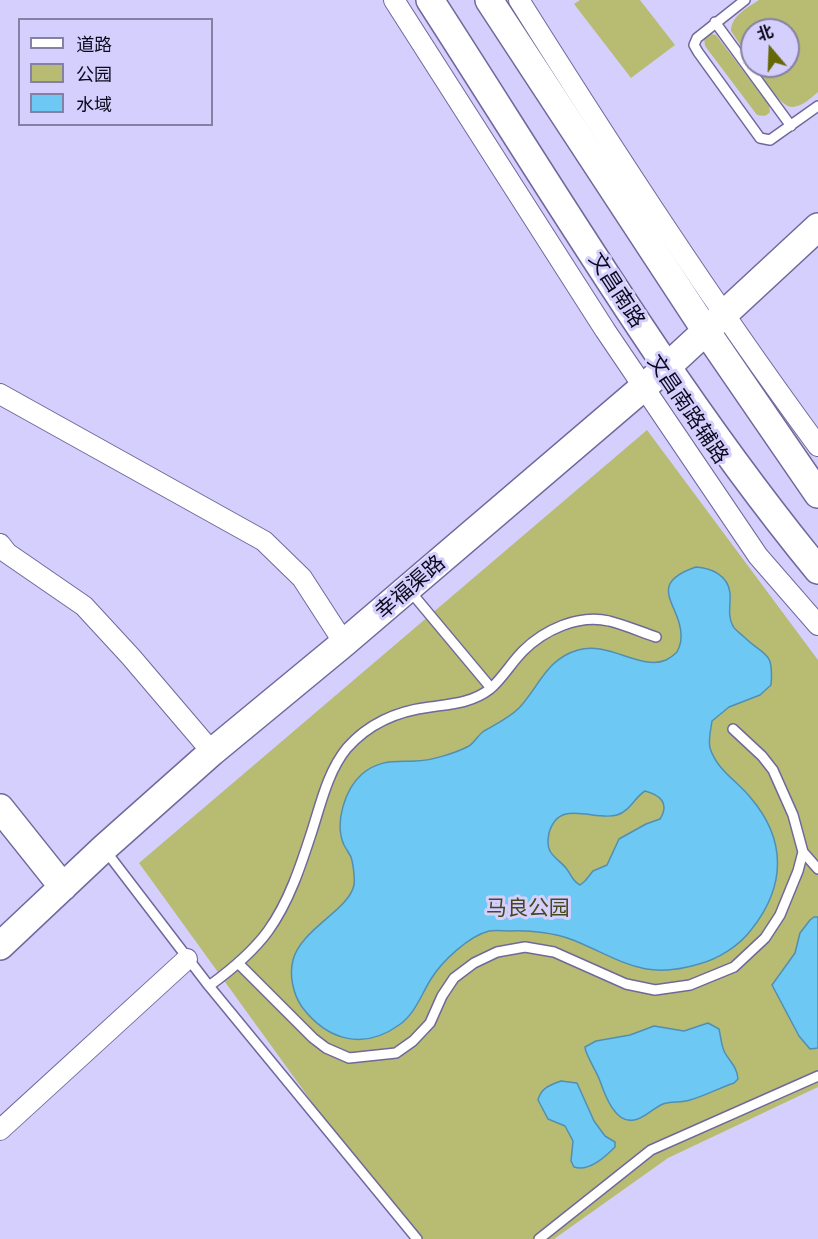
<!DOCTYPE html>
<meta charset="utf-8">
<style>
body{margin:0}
#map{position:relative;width:818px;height:1239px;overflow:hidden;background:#d5cffe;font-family:Ubuntu,"Noto Sans SC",sans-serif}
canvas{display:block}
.legend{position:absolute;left:18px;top:18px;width:195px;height:108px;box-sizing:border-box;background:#d5cffe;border:2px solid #8580a4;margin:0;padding:8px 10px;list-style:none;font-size:18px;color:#0d091c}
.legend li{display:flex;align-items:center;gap:12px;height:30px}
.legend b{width:30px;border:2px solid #8580a4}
.north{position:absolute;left:740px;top:18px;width:60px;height:60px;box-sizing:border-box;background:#d5cffe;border:2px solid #8580a4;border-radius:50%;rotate:341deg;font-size:16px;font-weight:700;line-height:24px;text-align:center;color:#0d091c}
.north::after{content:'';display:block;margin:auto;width:21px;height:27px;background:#666805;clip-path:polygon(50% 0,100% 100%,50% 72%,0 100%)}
</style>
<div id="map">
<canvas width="818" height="1239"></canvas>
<ul class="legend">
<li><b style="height:8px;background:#fff"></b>道路</li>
<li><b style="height:16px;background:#b8bc72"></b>公园</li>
<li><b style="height:16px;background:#6dc8f4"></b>水域</li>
</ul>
<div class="north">北</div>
</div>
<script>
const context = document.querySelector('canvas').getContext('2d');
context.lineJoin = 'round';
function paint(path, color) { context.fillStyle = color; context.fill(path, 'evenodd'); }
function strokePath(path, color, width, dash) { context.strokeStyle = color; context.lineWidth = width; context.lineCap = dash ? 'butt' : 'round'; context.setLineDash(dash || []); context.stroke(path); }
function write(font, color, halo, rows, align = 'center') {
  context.font = font + ' Ubuntu,"Noto Sans SC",sans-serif'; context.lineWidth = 6; context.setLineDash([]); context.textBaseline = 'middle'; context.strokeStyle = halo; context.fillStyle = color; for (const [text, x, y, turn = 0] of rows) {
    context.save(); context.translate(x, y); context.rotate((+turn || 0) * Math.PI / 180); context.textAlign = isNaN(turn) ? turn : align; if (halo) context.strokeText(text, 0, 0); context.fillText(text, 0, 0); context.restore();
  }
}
const green = new Path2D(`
 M580 0H640L675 45 631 78 574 4Z
 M759 0H818V92C811 98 803 106 793 107 780 108 762 76 755 66H788V30H752V62L731 31C731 16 747 8 759 0Z
 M711 34 716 35 769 105 770 112C766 117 762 116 757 115L705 46 704 38Z
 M647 430 818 660V1087L668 1158 554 1239H411L139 863Z`);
const water = new Path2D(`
 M696 567C711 568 728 575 730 593 731 604 727 616 733 626 735 630 740 633 743 636 764 657 774 649 771 685L760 695 729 707 712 721C711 729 708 740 710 748 717 770 736 780 750 797 787 840 786 886 751 930 739 946 718 959 699 964 643 981 622 960 573 940 555 933 530 930 511 931 504 931 496 930 489 931 469 936 442 961 431 979 421 995 415 1014 399 1025 363 1051 327 1040 302 1007 293 994 289 975 293 960 301 929 349 910 354 885 355 878 353 863 351 857 350 855 345 847 344 845 334 823 345 789 362 774 380 759 395 762 415 761 430 761 456 753 469 746 475 742 478 735 484 731 496 724 509 718 519 708 539 687 546 659 578 650 609 641 641 671 666 660 670 658 674 655 677 652 679 648 681 642 681 638 683 606 643 585 696 567ZM645 791C660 795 670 803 660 819L646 824 619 839 607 865 593 871 585 881 580 885C572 881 571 874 566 868 561 862 553 857 550 851 547 846 548 838 549 833 559 797 595 822 617 815 630 811 634 798 645 791Z
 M814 917H818V1048L810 1049 799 1036 772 985 795 953 800 933 810 920Z
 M708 1023 719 1029C721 1037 721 1046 725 1053 731 1063 737 1067 738 1079L734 1083C719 1088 705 1096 690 1100 681 1103 671 1101 663 1104 653 1108 644 1119 634 1120 615 1124 605 1095 600 1081 597 1072 585 1054 585 1047L596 1041 630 1035 654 1026 684 1031Z
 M561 1081 577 1083 594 1121 605 1136 615 1142V1147C605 1157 589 1172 574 1167L571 1161 573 1141 565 1126 548 1119 538 1100C541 1088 550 1085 561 1081Z`);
const lane = new Path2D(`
 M745 0 697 38 694 45 698 52 760 138 770 140 818 106
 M715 22 791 126
 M410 591 491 688
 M733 729 762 756 773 770 793 815 803 852 818 869
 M105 850 209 986 417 1239
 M239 964 313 1038 326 1048 349 1058 396 1053 413 1041 430 1023 442 996 454 978 474 963 497 952 525 947 554 952 626 984 655 990 690 985 734 967 765 938 780 915 798 871 803 852
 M209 986C231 970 252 953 268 931 289 902 301 865 312 831 321 803 328 771 347 748 369 723 397 711 430 707 451 704 472 703 490 689 502 679 511 663 523 651 544 630 578 614 609 621 625 625 641 632 656 637
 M539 1239 651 1150 818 1076`);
const street = new Path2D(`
 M394 0 605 330 758 556 818 625
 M519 0C614 151 712 302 818 446
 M0 394 264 541 302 578 344 643
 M0 544 7 553 84 606 131 657 212 752
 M0 1130 187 959`);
const secondary = new Path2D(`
 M430 0C554 192 673 393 818 570
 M489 0 706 331 818 494
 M0 808 63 887
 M0 946 104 848 212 752 344 643 667 367 818 227`);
const streetNames = [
 ["文昌南路",617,290,57],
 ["文昌南路辅路",688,409,56],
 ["幸福渠路",410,587,-41]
];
const parkNames = [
 ["马良公园",528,908]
];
paint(green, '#b8bc72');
paint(water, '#6dc8f4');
strokePath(water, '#508fb3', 1.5);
strokePath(lane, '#70689b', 12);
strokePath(street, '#70689b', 22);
strokePath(secondary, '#70689b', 30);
strokePath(lane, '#fff', 9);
strokePath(street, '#fff', 20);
strokePath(secondary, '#fff', 27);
write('21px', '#0d091c', '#d5cffe', streetNames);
write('21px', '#47491c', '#d5cffe', parkNames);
</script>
